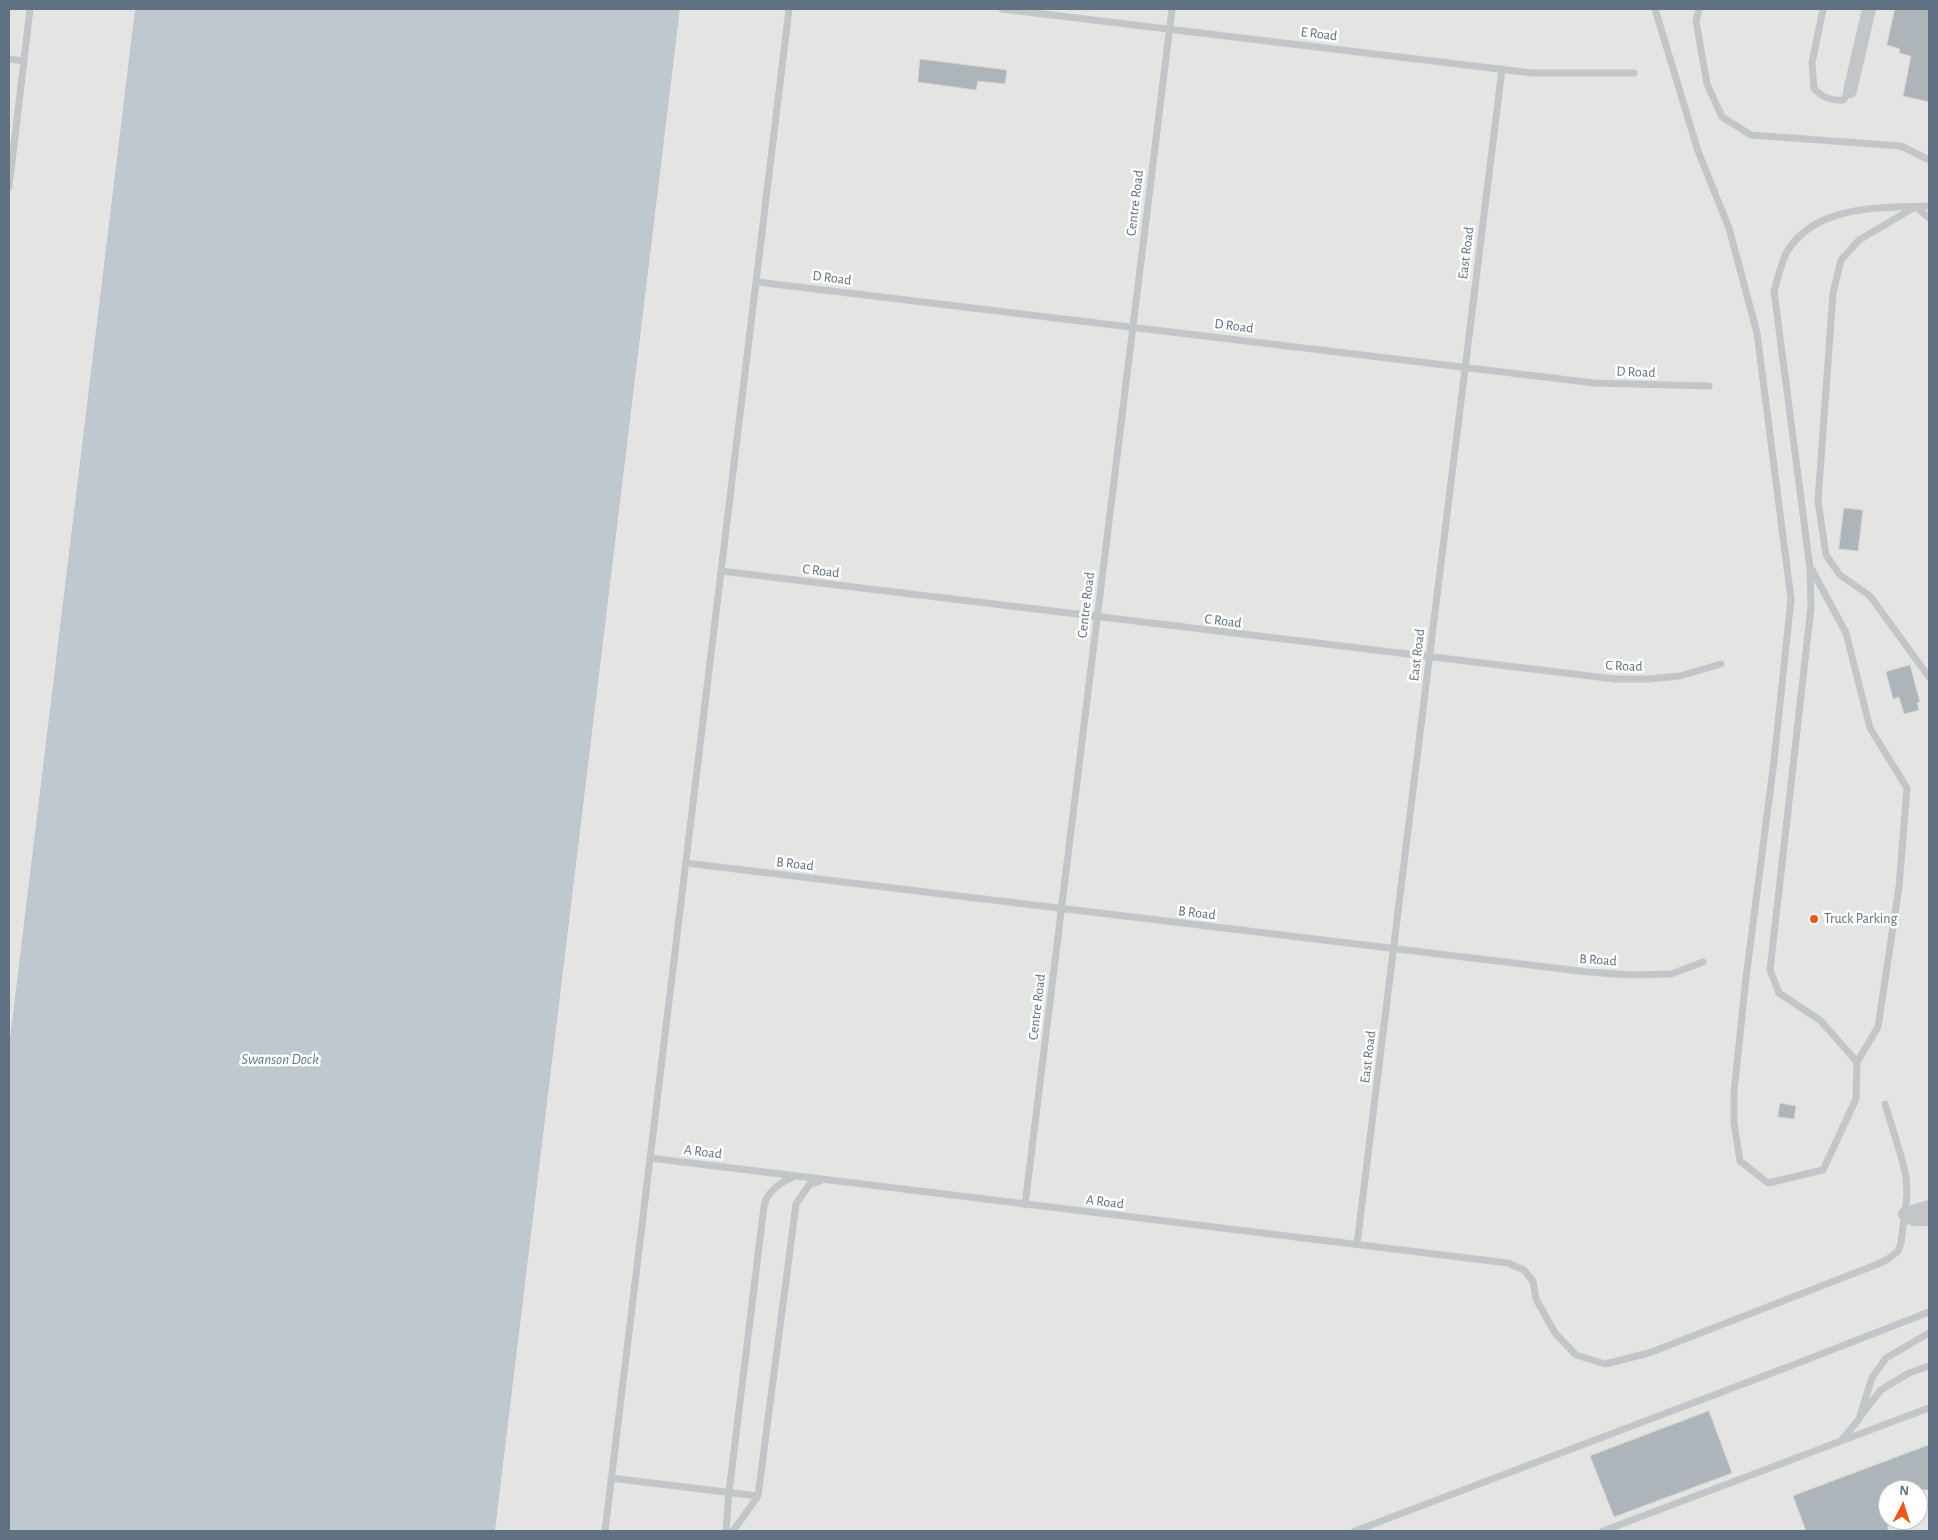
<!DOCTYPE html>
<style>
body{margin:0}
#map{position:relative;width:1938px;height:1540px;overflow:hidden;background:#f4f4ef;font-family:"Alegreya Sans",sans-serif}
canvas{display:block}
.frame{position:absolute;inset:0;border:10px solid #607183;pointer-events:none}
.north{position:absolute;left:1878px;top:1480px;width:50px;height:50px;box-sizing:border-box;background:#fff;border:1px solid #bfc6cd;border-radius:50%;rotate:5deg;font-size:14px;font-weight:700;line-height:20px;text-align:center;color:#607183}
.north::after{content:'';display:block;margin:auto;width:18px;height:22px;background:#f05713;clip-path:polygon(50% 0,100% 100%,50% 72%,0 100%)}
</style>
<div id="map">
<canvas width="1938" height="1540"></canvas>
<div class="frame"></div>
<div class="north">N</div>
</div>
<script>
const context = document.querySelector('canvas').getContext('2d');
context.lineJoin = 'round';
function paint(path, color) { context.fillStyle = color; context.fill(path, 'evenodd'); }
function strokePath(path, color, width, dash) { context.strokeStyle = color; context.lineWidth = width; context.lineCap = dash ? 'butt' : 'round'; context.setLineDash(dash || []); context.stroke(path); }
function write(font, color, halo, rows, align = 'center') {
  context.font = font + ' "Alegreya Sans",sans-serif'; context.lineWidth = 5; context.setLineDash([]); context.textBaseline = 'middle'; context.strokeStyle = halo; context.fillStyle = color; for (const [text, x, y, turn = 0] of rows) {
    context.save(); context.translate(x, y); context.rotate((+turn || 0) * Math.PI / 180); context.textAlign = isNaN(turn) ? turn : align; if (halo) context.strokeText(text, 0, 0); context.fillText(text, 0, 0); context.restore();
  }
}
const built = new Path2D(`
 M9 9H135L9 1046Z
 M680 9H1929V1531H495ZM1888 1490H1918V1520H1888Z`);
const water = new Path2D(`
 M135 9H680L495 1531H9V1046Z`);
const building = new Path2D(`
 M1895 9H1929V102L1903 96 1911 56 1899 53 1900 49 1887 45Z
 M920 59 1007 70 1005 84 978 81 976 90 918 82Z
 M1844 508 1863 510 1858 551 1839 549Z
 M1910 665 1920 702 1917 703 1919 710 1904 714 1899 697 1893 699 1886 672Z
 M1780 1103 1796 1106 1794 1119 1778 1117Z
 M1709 1411 1732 1473 1614 1517 1590 1456Z
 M1929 1445V1490H1888V1531H1806L1793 1496Z`);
const service = new Path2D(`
 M1002 9 1532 73H1634
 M1655 9 1698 151 1729 228 1757 333 1791 599 1774 761 1746 978 1734 1092V1123L1740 1161 1768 1183 1823 1170 1856 1099 1857 1062 1821 1021 1779 993 1770 970 1811 607 1810 568 1774 291C1778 279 1782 257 1790 247 1821 204 1882 208 1929 206
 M1699 9 1696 21 1707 84 1722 117 1751 135 1901 146 1929 160
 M1823 9 1812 63 1814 89C1823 97 1830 101 1843 100L1850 91
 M9 59 24 61
 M9 187 30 9
 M1915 207 1859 240 1841 260 1833 293 1818 501 1826 555 1840 575 1870 596 1929 677
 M1916 207 1929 218
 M757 282 1594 383 1709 386
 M1812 570 1846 633 1870 728 1907 788 1899 887 1878 1027 1857 1062
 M721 571 1615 679H1648L1680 676 1721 664
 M686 863 1588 972 1632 975 1671 974 1703 962
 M650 1158 1508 1263 1524 1270 1533 1281 1536 1299 1555 1333 1576 1355 1605 1364 1649 1353 1878 1264 1888 1259 1898 1251 1901 1243 1907 1195 1906 1176 1901 1156 1885 1104
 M1025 1205 1172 9
 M1357 1244 1502 69
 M1862 1414 1881 1390 1909 1373 1929 1366
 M1841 1441 1929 1408
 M611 1478 758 1496
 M605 1531 789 9
 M726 1531 729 1492 764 1206C767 1191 781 1182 795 1176
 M733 1531 758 1496 796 1204 809 1185 820 1181
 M1355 1531 1793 1365 1929 1312
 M1603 1531 1841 1441 1859 1419 1872 1378 1886 1358 1929 1333`);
const minor = new Path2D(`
 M1850 91 1869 9
 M1905 1214 1929 1207
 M1906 1215 1914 1219H1929`);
const markers = [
 [1814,919,5,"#f05713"]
];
const streetNames = [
 ["E Road",1319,34,7],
 ["Centre Road",1135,203,-83],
 ["East Road",1466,253,-83],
 ["D Road",832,278,7],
 ["D Road",1234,326,7],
 ["D Road",1636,372,2],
 ["C Road",821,571,7],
 ["Centre Road",1086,605,-83],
 ["C Road",1223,621,7],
 ["East Road",1417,655,-83],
 ["C Road",1624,666,2],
 ["B Road",795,864,7],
 ["B Road",1197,913,7],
 ["B Road",1598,960,4],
 ["Centre Road",1037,1007,-83],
 ["East Road",1368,1057,-83],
 ["A Road",703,1152,7],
 ["A Road",1105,1202,7]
];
const poiNames = [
 ["Truck Parking",1824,919]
];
const waterNames = [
 ["Swanson Dock",280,1059]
];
paint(built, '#e4e5e3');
paint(water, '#bec8ce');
paint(building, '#adb4ba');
strokePath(building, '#d5d5d2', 1);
strokePath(service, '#c2c6c9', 7);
strokePath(minor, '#c2c6c9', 14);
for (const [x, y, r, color] of markers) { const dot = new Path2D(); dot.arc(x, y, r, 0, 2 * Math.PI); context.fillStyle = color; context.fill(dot); strokePath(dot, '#fff', 2); }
write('14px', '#607183', '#fff', streetNames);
write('14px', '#607183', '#fff', poiNames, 'left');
write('italic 15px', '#607a88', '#fff', waterNames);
</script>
